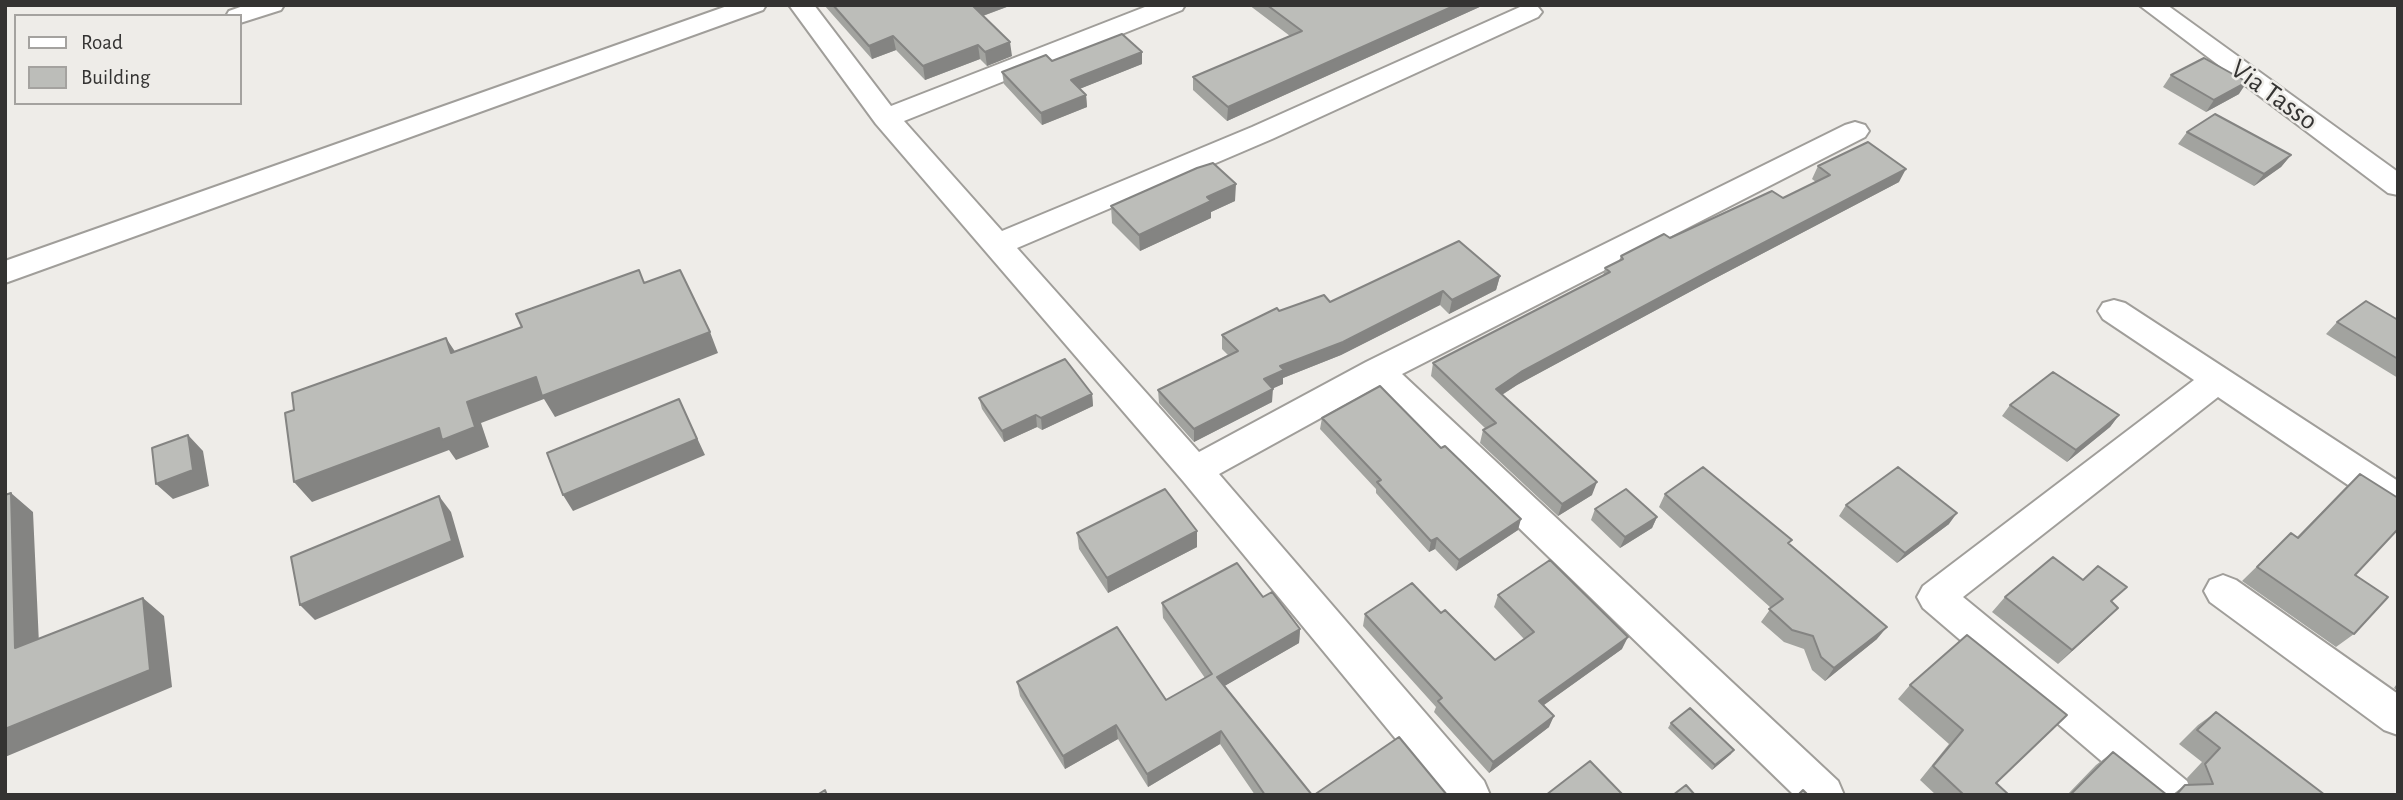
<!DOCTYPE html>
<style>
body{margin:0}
#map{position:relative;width:2403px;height:800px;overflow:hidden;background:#eeece8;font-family:"Alegreya Sans",sans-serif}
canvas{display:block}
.frame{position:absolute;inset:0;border:7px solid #343332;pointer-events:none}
.legend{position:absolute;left:14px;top:14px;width:228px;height:91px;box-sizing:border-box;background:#eeece8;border:2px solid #a4a29f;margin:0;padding:9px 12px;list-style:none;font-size:21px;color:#343332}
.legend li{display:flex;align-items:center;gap:14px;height:35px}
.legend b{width:35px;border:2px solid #a4a29f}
</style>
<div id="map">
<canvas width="2403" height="800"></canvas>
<div class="frame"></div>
<ul class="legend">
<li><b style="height:9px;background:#fff"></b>Road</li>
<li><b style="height:19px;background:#bcbdb9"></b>Building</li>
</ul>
</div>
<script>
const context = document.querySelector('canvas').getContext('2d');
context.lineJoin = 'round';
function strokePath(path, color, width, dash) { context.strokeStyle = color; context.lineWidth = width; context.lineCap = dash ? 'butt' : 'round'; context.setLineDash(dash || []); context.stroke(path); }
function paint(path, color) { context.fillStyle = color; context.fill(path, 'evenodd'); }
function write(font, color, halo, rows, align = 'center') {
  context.font = font + ' "Alegreya Sans",sans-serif'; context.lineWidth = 5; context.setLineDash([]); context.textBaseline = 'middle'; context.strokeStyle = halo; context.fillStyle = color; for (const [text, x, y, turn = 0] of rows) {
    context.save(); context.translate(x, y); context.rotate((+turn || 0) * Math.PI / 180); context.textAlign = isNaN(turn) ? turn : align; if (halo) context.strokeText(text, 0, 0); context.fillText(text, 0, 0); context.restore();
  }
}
const street = new Path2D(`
 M246 5H284L281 10 240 23V16H226L229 11Z
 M730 5H766L763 10 5 283V261Z
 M789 5H814L891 106 1150 5H1185L1182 10 904 121 1002 231 1252 127 1520 7H1538L1542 12 1538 17 1272 139 1017 248 1199 452 1366 362 1845 125 1855 122 1865 125 1869 131 1865 137 1402 374 1838 781 1844 795H1794L1375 388 1219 474 1484 781 1490 795H1442L1183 481 876 124Z
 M2139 5H2167L2398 172V195L2388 193Z
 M2114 300 2125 303 2398 481V514L2385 510 2218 397 1963 597 2187 781 2193 795H2141L1923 608 1917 597 1923 586 2194 380 2103 319 2098 311 2103 303Z
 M2223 575 2236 580 2398 694V735L2384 730 2210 602 2204 591 2210 580Z`);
const wall = new Path2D(`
 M824 5H1012L983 16 1012 56 987 66 980 59 925 80 896 50 872 59Z
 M1249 5H1484L1227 121 1193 90V77L1290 36Z
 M1052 61 1142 64 1079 89 1086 95 1087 107 1042 125 1004 84 1002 72Z
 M2171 75 2239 94 2206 112 2163 87Z
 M2187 132 2291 155 2281 167 2254 186 2178 144Z
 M1818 166 1899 182 1710 281 1517 385 1502 395 1592 495 1558 516 1480 443 1483 430 1486 429 1431 376 1433 363 1603 276 1605 268 1619 261 1621 256 1783 198 1816 182 1812 179Z
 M1235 201 1211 212V218L1140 251 1112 223 1111 206Z
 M1500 276 1496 290 1449 314 1440 305 1341 355 1283 378V384L1272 388V402L1194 442 1159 403 1158 390 1228 355 1222 349V335L1279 311 1330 302Z
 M2398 320V378L2326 334 2337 322Z
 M1092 394 1093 406 1042 430 1037 427 1004 442 982 409 979 398Z
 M2010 405 2119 415 2110 427 2067 462 2002 416Z
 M1322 418 1518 530 1456 571 1435 549 1429 552 1376 493V489L1320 429Z
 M2360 474 2355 575 2354 634 2336 647 2242 581 2291 533 2297 537 2344 489Z
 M1665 494 1789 544 1877 639 1825 681 1812 670 1804 649 1784 642 1761 622 1771 608 1659 507Z
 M1846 505 1949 524 1897 563 1839 516Z
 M1595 509 1657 517 1652 528 1620 548 1591 520Z
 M1077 533 1197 547 1108 593 1079 549Z
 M1498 595 1622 649 1544 705 1549 727 1489 773 1434 712 1436 707 1363 626 1365 614 1441 613 1495 660 1524 639 1494 607Z
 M1263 597 1300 629 1299 643 1224 686 1312 795H1255L1220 744 1148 787 1118 739 1065 769 1020 696 1017 682 1166 700 1205 678 1163 618 1162 603Z
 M2005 597 2112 602 2118 608 2058 664 1992 612Z
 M1967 635 1996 783 2009 795H1936L1920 780 1949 744 1898 699 1910 685Z
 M2398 682V691L2394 688Z
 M2216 712 2325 795H2172L2185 785H2190L2187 778 2202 762 2179 744 2198 725Z
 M1671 723 1731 754 1712 770 1668 728Z
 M2113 752 2167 795H2067L2096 765Z`);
const shadedWall = new Path2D(`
 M972 5H1012L974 19Z
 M1456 5H1484L1227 121 1228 107Z
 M893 36 896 50 872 59 869 46Z
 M1010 42 1012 56 987 66 985 52Z
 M978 45 980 59 925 80 923 66Z
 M1142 52V64L1072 92 1071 80Z
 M2247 82 2239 94 2206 112 2214 100Z
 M1086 95 1087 107 1042 125 1041 113Z
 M2291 155 2281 167 2254 186 2264 174Z
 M1906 169 1899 182 1710 281 1517 385 1492 401 1496 389 1521 372 1715 268Z
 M1236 184 1235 201 1211 212V218L1140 251 1139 235 1207 197Z
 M1500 276 1496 290 1449 314 1452 300Z
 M1443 291 1440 305 1341 355 1283 378V384L1263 393 1264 379 1280 366Z
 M710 332 718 353 555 417 544 399 481 423 489 447 456 460 449 450 312 502 294 482 467 402 536 377Z
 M446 338 460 359 451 353Z
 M1273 389 1272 402 1194 442V429Z
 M1092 394 1093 406 1042 430 1041 418Z
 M679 399 705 455 573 511 563 495Z
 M1036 415 1037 427 1004 442 1002 431Z
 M2119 415 2110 427 2067 462 2076 450Z
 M188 435 203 451 209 486 173 499 156 484Z
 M1597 482 1592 495 1558 516 1562 504Z
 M11 493 33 512 40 666 15 648Z
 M439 496 451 512 464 557 315 620 300 605Z
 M1957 513 1949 524 1897 563 1905 553Z
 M1657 517 1652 528 1620 548 1625 537Z
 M1521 519 1518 530 1456 571 1459 560Z
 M1197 531V547L1108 593 1107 578Z
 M1437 538 1435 549 1429 552 1431 541Z
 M143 598 164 616 172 687 5 757V729Z
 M2118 608 2103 623 2058 664 2072 650Z
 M1887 627 1877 639 1825 681 1834 668Z
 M1300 629 1299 643 1216 691 1217 677Z
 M1628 637 1622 649 1534 712 1539 701Z
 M1554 716 1549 727 1489 773 1493 762Z
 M1116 725 1118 739 1065 769 1063 756Z
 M1221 731 1220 744 1148 787 1147 774Z
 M1734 750 1731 754 1712 770 1715 765Z`);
const building = new Path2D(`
 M833 5H972L1010 42 985 52 978 45 923 66 893 36 869 46Z
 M1267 5H1456L1228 107 1193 77 1302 31Z
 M1122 34 1142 52 1071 80 1086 95 1041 113 1002 72 1046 55 1052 61Z
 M2204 58 2247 82 2214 100 2171 75Z
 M2215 114 2291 155 2264 174 2187 132Z
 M1868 142 1906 169 1715 268 1521 372 1496 389 1597 482 1562 504 1483 430 1496 423 1433 363 1610 272 1605 268 1623 259 1621 256 1664 234 1670 238 1772 191 1783 198 1830 175 1818 166Z
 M1213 163 1236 184 1207 197 1211 201 1139 235 1111 206 1197 168Z
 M1459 241 1500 276 1452 300 1443 291 1343 342 1280 366 1284 370 1264 379 1273 389 1194 429 1158 390 1238 351 1222 335 1277 308 1279 311 1324 295 1330 302Z
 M639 270 644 283 680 270 710 332 542 396 536 377 467 402 475 427 442 440 439 428 294 482 285 413 294 410 292 393 446 338 451 353 522 327 516 314Z
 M2366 301 2398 320V359L2337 322Z
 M1065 359 1092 394 1041 418 1036 415 1002 431 979 398Z
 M2053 372 2119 415 2076 450 2010 405Z
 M1380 386 1441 448 1445 446 1521 519 1459 560 1437 538 1431 541 1377 482 1381 480 1322 418Z
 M679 399 697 439 563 495 547 453Z
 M188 435 193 470 156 484 152 448Z
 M1703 467 1792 540 1788 543 1887 627 1834 668 1821 657 1813 636 1792 630 1769 609 1783 599 1665 494Z
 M1898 467 1957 513 1905 553 1846 505Z
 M2360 474 2398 498V529L2355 575 2388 597 2354 634 2257 567 2291 533 2298 538Z
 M1165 489 1197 531 1107 578 1077 533Z
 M1626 489 1657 517 1625 537 1595 509Z
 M11 493 15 648 143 598 150 670 5 729V495Z
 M439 496 452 541 300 605 291 557Z
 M2053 557 2083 580 2098 566 2127 587 2111 601 2118 608 2072 650 2005 597Z
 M1550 560 1628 637 1539 701 1554 716 1493 762 1438 701 1442 698 1365 614 1412 583 1441 613 1445 610 1495 660 1534 632 1498 595Z
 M1237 563 1263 597 1272 592 1300 629 1217 677 1312 795H1265L1221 731 1147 774 1116 725 1063 756 1017 682 1117 627 1166 700 1212 674 1162 603Z
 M1967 635 2067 715 1996 783 2009 795H1964L1933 766 1963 730 1910 685Z
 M1690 708 1734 750 1715 765 1671 723Z
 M2216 712 2325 795H2176L2185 785 2213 784 2205 764 2220 748 2197 730Z
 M1399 737 1447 795H1314Z
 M2113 752 2167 795H2070Z
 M1590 761 1623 795H1546Z
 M1686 785 1695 795H1673Z
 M825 790 827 795H817Z
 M1803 790 1808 795H1798Z`);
const streetNames = [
 ["Via Tasso",2274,95,36]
];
strokePath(street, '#a09e9a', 4);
paint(street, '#fff');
paint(wall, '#a2a39f');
paint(shadedWall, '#848482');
paint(building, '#bcbdb9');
strokePath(building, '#848482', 2);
write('28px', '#343332', '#eeece8', streetNames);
</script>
